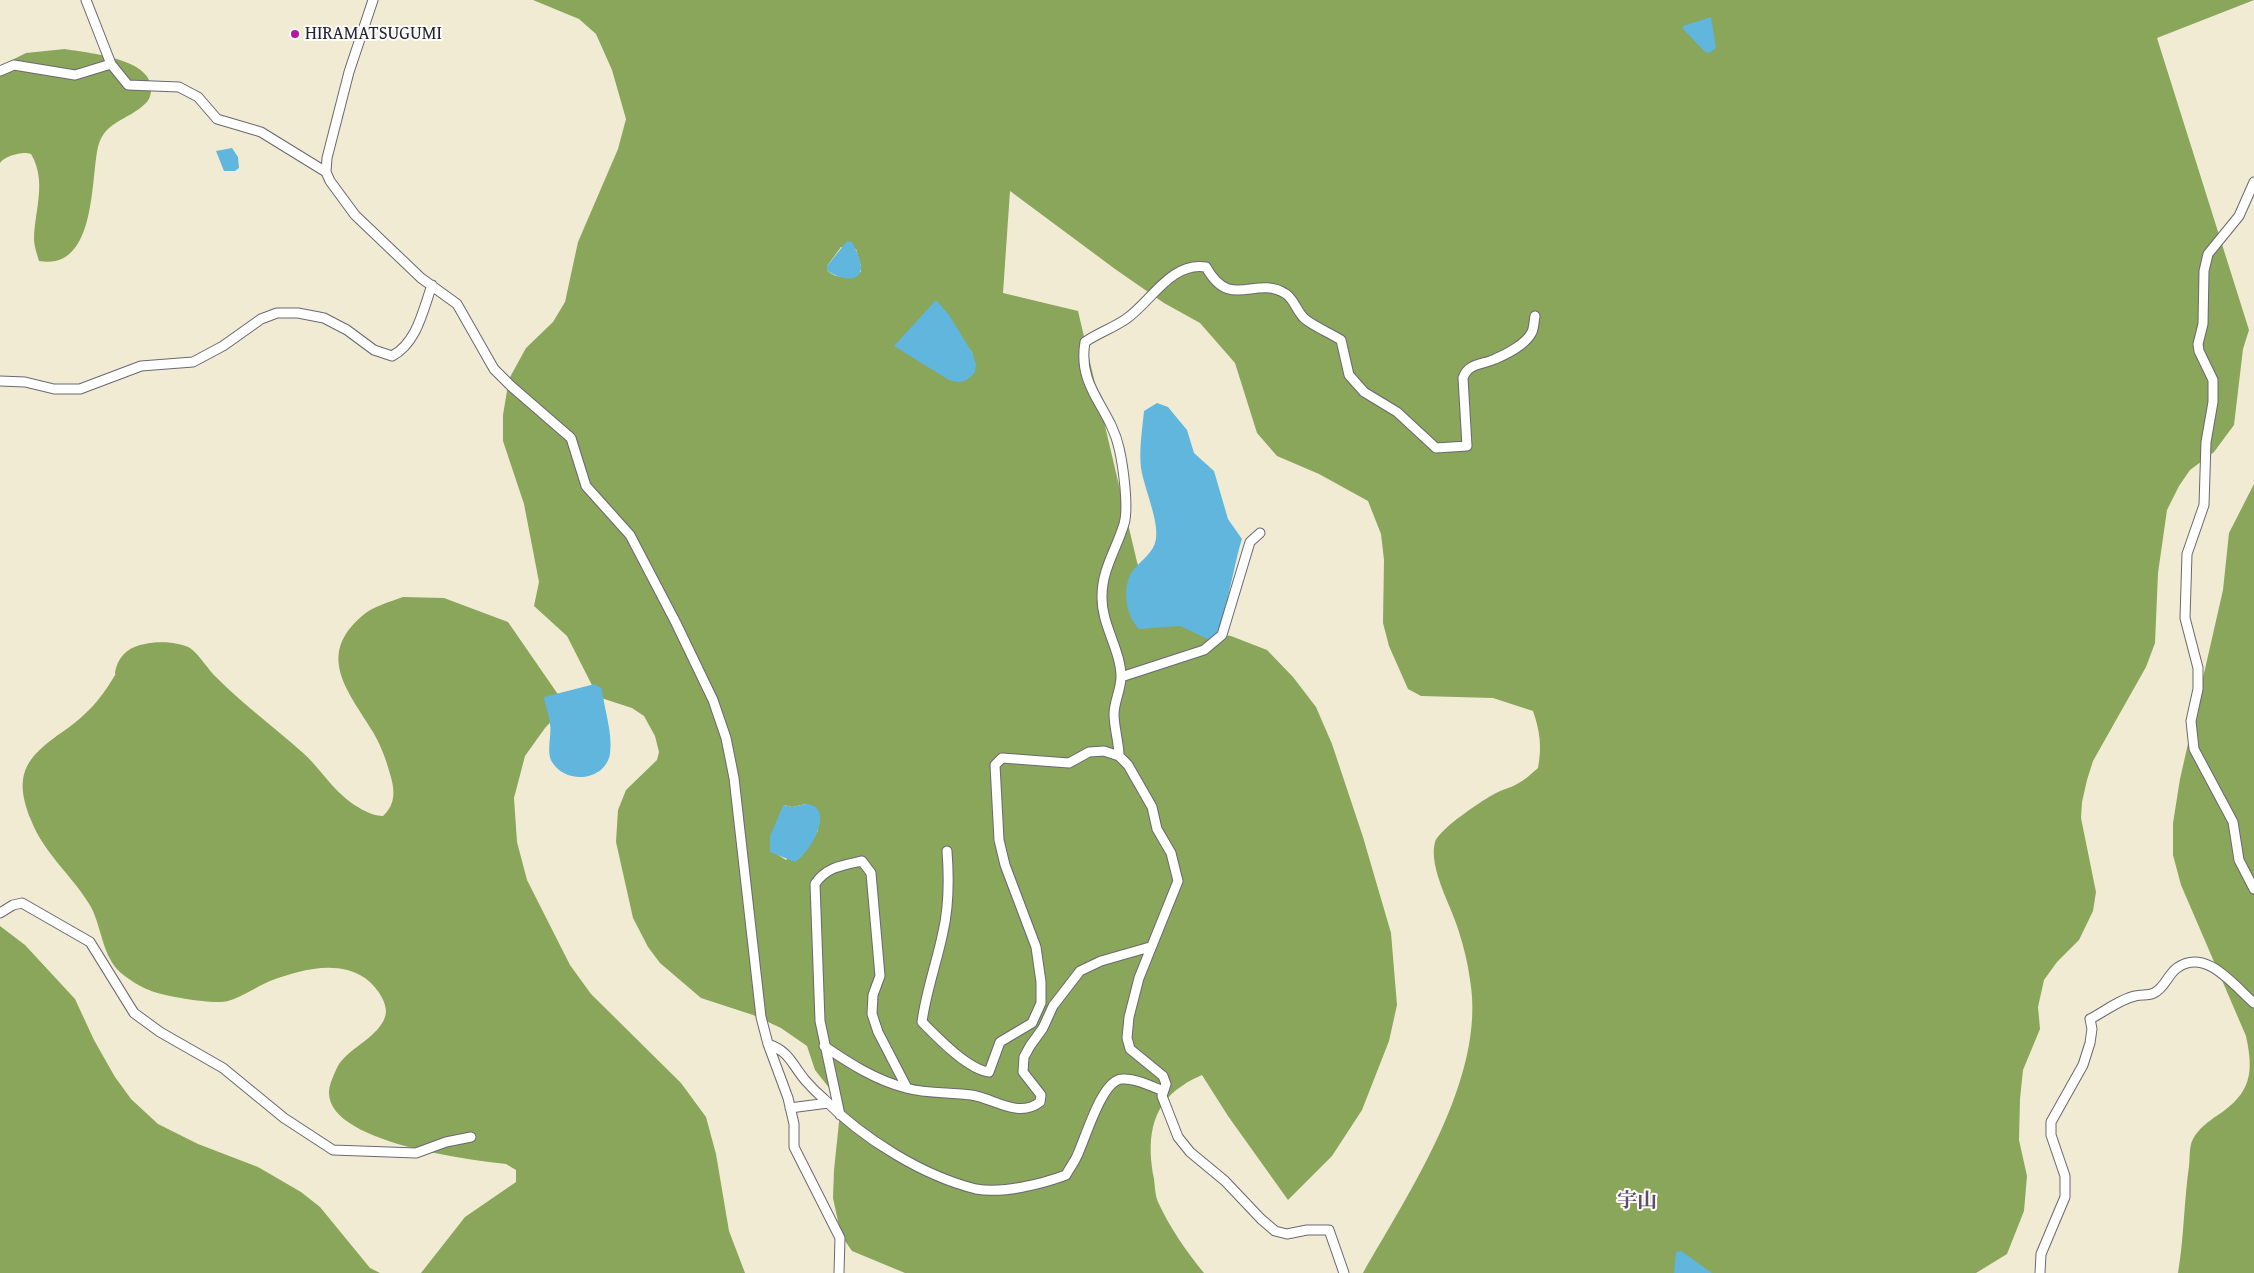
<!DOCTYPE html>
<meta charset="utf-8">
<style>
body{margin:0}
canvas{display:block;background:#f1ebd4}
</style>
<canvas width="2254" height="1273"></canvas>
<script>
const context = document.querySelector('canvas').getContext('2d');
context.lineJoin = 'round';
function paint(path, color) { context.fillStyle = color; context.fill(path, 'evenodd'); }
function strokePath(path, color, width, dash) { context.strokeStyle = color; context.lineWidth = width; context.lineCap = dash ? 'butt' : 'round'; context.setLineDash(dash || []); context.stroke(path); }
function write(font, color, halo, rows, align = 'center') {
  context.font = font + ' "Gentium Book Plus","Noto Serif JP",serif'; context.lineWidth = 4; context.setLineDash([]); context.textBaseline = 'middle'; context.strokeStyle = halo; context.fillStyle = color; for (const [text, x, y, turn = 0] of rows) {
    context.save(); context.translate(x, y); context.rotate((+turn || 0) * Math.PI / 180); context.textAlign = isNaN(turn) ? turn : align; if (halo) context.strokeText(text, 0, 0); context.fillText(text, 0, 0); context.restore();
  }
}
const forest = new Path2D(`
 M533 0H2254L2157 38 2249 330 2243 349 2234 425 2214 452 2190 470 2179 486 2167 510 2158 573 2155 643 2146 667 2093 761 2087 780 2082 802 2081 818 2096 892 2093 911 2079 940 2057 962 2044 980 2038 1007 2040 1029 2023 1070 2020 1099 2019 1140 2027 1176 2024 1211 2007 1254 1976 1273H1363C1409 1192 1487 1077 1470 980 1468 964 1464 948 1459 932 1452 907 1428 868 1435 842 1439 829 1484 799 1496 793 1503 789 1511 788 1517 784 1525 780 1532 773 1538 768 1542 747 1540 731 1533 711L1493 698 1421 696 1408 689 1389 646 1383 623 1384 560 1381 534 1368 501 1319 474 1277 456 1257 433 1235 363 1200 323 1164 303 1115 269 1010 191 1003 293 1078 311 1137 562 1150 599 1195 629 1231 636 1267 650 1293 677 1316 707 1332 744 1363 837 1391 933 1397 1005 1389 1041 1362 1110 1332 1156 1288 1200 1228 1116 1202 1075C1196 1078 1188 1081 1182 1086 1149 1107 1147 1144 1154 1179 1155 1186 1155 1195 1158 1202 1170 1228 1186 1251 1204 1273H905L852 1251 841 1235 833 1198 834 1170 841 1103 815 1070 807 1046 781 1028 753 1015 701 998 660 963 648 947 633 918 616 842 618 810 626 790 657 760 659 752 655 736 644 716 632 708 598 697 567 636 534 606 539 582 524 504 503 441V415L509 379 526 348 553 322 565 302 578 242 618 149 626 119 612 70 596 34 579 19ZM841 247 856 249 861 266V272C848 276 838 281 827 270V266ZM961 337 973 354 895 346ZM806 804 818 812V831L786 860 775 853 784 805 792 807Z
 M65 49C87 53 152 58 151 89 151 94 150 99 146 103 127 122 102 120 97 152 91 187 94 271 39 261 37 254 34 246 34 238 35 209 47 181 31 154 23 151 5 156 0 163V66L26 53Z
 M2254 484V1273H2178C2184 1238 2184 1201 2189 1166 2190 1158 2189 1146 2193 1139 2198 1129 2209 1121 2218 1115 2251 1093 2254 1073 2246 1036L2181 885 2173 855V823L2180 779 2223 590 2229 533Z
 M403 597 444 598 508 622 566 706 545 728 525 756 514 798 517 842 527 880 570 965 591 994 681 1083 706 1117 716 1154 729 1231 745 1273H421L465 1217 516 1182V1170L506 1164C471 1160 309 1141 331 1082 333 1077 336 1069 339 1064 351 1047 378 1037 385 1017 390 1004 375 985 365 978 337 959 299 970 270 981 256 987 242 997 228 1001 214 1005 162 996 149 990 141 987 128 979 121 973 102 956 102 928 91 907 73 876 44 854 31 820 11 771 29 755 68 728 86 715 100 700 112 680 119 669 113 680 116 668 120 654 131 646 145 644 157 641 179 642 190 648 200 655 208 670 217 678 244 705 274 727 302 752 317 765 328 783 343 796 353 805 370 816 383 816 396 804 395 790 390 774 386 759 381 746 373 732 349 692 315 656 362 616 373 606 390 602 403 597Z
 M0 926 25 945 75 999 94 1040 115 1077 131 1099 158 1124 198 1144 258 1167 301 1192 320 1207 370 1268 380 1273H0Z`);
const water = new Path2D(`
 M1711 17 1716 48 1709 53 1705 52 1683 29V26Z
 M232 148 238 157 239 168 235 171H224L216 151Z
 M847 241 852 242C856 250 864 265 860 273 854 284 833 276 827 270V266Z
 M936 300 949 315 973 354 976 365 975 372C967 382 960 384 949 380L894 346Z
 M1157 403 1168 407 1187 430 1194 453 1214 471 1228 519 1242 539C1235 558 1224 631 1212 641L1180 626 1139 629C1125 615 1121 585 1134 569 1142 560 1154 552 1156 539 1159 520 1144 488 1141 468 1139 449 1142 431 1144 411Z
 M595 684 602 689C604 709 613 733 610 754 605 781 566 785 552 762 546 752 552 735 550 724 549 714 545 706 544 697Z
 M806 804C837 806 810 854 795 862L770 852V836L782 808 784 805 792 807Z
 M1681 1251 1712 1273H1674L1676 1252Z`);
const minor = new Path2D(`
 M86 0 111 64 128 85 179 87 198 97 217 119 261 132 326 172
 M373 0 349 72 327 158 326 172 330 181 355 215 421 278 457 304 494 369 511 386 571 438 586 486 630 535 676 623 713 700 726 738 734 778 761 1017 768 1044 788 1098 794 1124V1147L840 1238 839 1273
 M0 71 14 65 75 75 111 64
 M2254 182 2239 216 2208 254 2204 271 2203 324 2198 344 2199 351 2213 380V402L2206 442 2204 505 2187 554 2185 618 2198 668V689L2191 721 2194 749 2233 822 2239 860 2254 889
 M0 381 25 382 54 389H80L141 366 193 362 223 346 261 319 277 313H298L324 318 347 330 374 350 392 356C417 343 423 310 432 285
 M1121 677 1204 650 1222 635 1250 542 1260 533
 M1119 756C1119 742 1114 728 1114 714 1114 702 1121 689 1121 677 1121 650 1101 624 1102 596 1102 569 1117 548 1124 524 1129 508 1123 465 1119 448 1110 407 1077 388 1085 342 1098 333 1113 328 1126 319 1150 303 1171 261 1206 267 1231 312 1255 274 1286 294 1294 299 1297 312 1305 319 1315 327 1330 333 1341 340L1349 375 1364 392 1397 412 1436 448 1467 446 1463 378C1468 363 1482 365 1495 359 1507 354 1526 344 1532 332 1534 327 1534 321 1535 316
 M947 851C949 877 949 906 943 932 937 962 926 991 922 1022 937 1037 967 1069 989 1072L1000 1042 1032 1023 1041 1003V982L1036 947 1005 865 999 840 995 765 1002 758 1069 763 1089 752 1104 751 1119 756 1128 765 1152 807 1157 829 1171 853 1178 881 1139 978 1129 1017 1127 1038 1130 1049 1163 1076 1166 1084 1162 1096 1178 1137 1190 1152 1225 1181 1261 1219 1275 1231 1287 1234 1307 1230H1329L1344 1273
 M0 913 13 905 22 903 90 942 134 1013 160 1032 223 1068 284 1118 333 1150 416 1153 446 1142 471 1137
 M768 1044C790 1052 791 1063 805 1080 811 1087 817 1093 824 1099 862 1138 923 1176 976 1189 1002 1194 1042 1184 1066 1175 1069 1169 1073 1164 1076 1158 1085 1141 1101 1080 1122 1079 1135 1078 1151 1086 1163 1091
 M824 1046C849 1063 875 1080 906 1088 927 1094 949 1092 971 1095 994 1098 1018 1119 1040 1102L1041 1095 1023 1072 1024 1057 1030 1046 1043 1028 1053 1006 1080 971 1101 961 1150 947
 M790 1108 828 1103
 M840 1115 820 1021 815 884C826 867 843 865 862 861L871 873 880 976 873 995 872 1014 878 1032 907 1088
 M2040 1273 2041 1254 2065 1197V1176L2051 1135V1122L2083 1065 2090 1043 2092 1029 2090 1019C2104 1012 2120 999 2135 996 2141 994 2148 996 2154 993 2165 988 2168 974 2177 968 2206 947 2234 986 2254 1003`);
const markers = [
 [295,34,5,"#b5179e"]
];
const poiNames = [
 ["HIRAMATSUGUMI",305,34]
];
const quarterNames = [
 ["宇山",1637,1202]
];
paint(forest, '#89a65a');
paint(water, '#60b6dc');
strokePath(minor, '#6a6871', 11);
strokePath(minor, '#fff', 9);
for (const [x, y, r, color] of markers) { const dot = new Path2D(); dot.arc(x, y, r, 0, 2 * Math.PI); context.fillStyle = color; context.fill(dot); strokePath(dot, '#fdfcf7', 2); }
write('18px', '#22223b', '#fdfcf7', poiNames, 'left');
write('bold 20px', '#5f4b71', '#fdfcf7', quarterNames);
</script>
